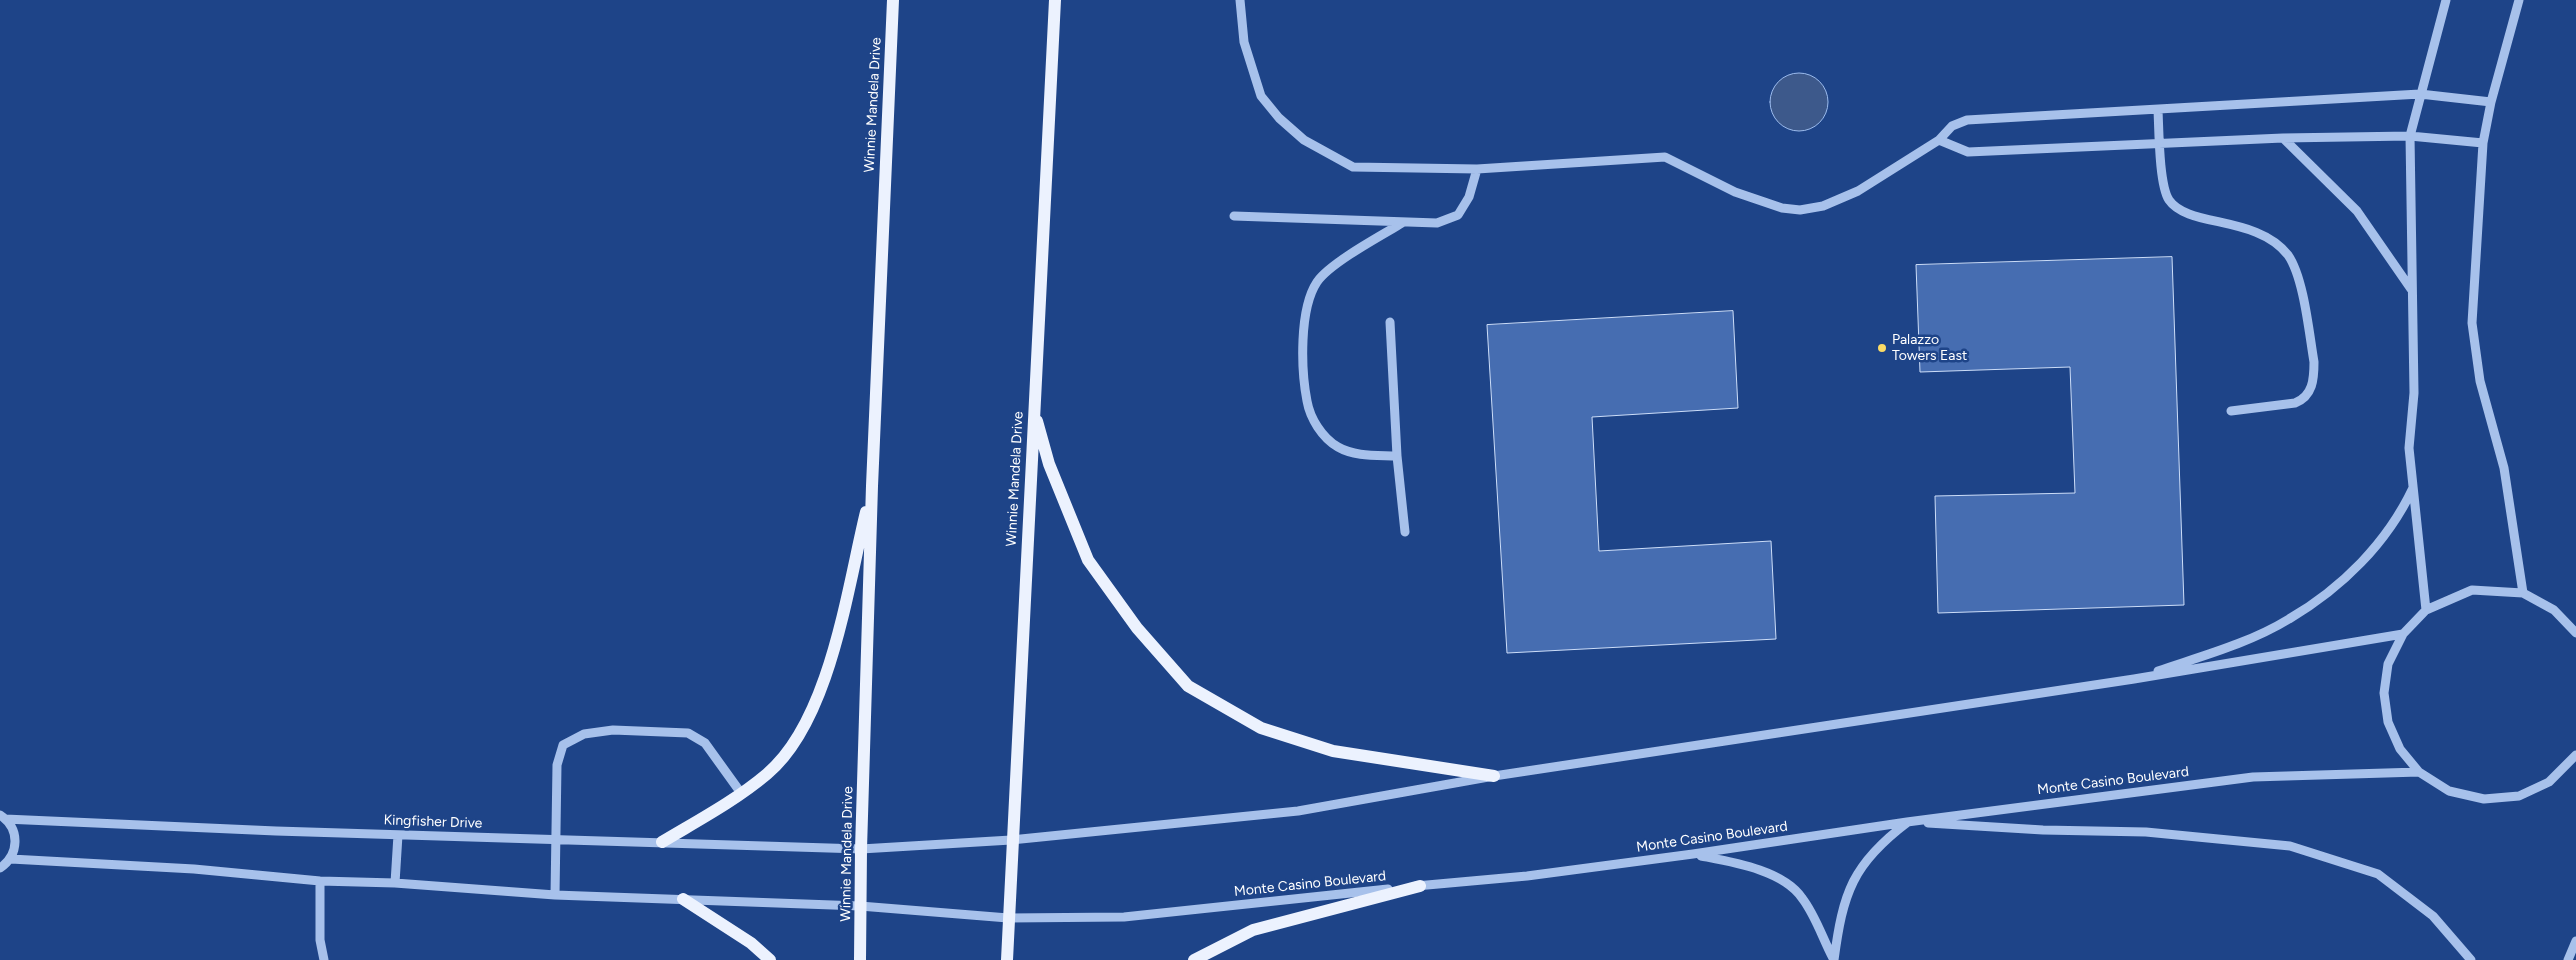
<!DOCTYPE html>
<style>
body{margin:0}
canvas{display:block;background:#1e4488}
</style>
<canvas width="2576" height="960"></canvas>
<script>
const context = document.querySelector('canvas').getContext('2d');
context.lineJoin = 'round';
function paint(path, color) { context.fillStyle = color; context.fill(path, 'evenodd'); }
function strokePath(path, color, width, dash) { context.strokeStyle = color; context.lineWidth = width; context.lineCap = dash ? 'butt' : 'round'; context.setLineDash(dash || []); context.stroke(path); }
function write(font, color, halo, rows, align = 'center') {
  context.font = font + ' Figtree,sans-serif'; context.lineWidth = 5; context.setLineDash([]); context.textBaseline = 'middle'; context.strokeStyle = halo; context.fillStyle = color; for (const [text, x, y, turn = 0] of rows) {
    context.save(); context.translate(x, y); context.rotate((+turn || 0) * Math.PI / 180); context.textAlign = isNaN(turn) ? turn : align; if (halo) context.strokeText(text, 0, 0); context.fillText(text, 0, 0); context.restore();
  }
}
const water = new Path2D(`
 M1770 102a29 29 0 1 1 58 0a29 29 0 1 1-58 0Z`);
const building = new Path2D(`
 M2172 257 2184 605 1938 613 1935 496 2075 493 2070 367 1920 372 1916 265Z
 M1733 311 1738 408 1592 417 1599 551 1771 541 1776 639 1507 653 1487 325Z`);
const minor = new Path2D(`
 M1240 0 1244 42 1261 96 1279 118 1304 140 1353 167 1477 169 1665 157 1735 192 1782 208 1800 210 1823 206 1858 191 1939 140 1952 126 1967 120 2420 94 2491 102
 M2519 0 2491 102 2483 143 2472 323 2480 381 2504 468 2523 593
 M2158 110C2159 130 2159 185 2169 200 2188 228 2257 215 2288 255 2304 278 2309 333 2314 362 2314 379 2313 396 2295 403L2231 411
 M2283 138 2357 211 2411 289
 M1939 140 1968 152 2283 138 2410 136 2483 143
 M1234 216 1437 223 1458 215 1469 197 1477 169
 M1404 222C1382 235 1330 263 1317 282 1299 309 1301 370 1307 401 1310 418 1322 438 1338 447 1355 457 1378 455 1397 456L1405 532
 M1390 322 1397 456
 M2426 610 2409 448 2414 393 2410 136 2446 0
 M2576 633 2554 610 2523 593 2472 590 2426 610 2403 634 2388 664 2384 693 2388 722 2400 749 2419 772 2449 791 2484 799 2519 796 2549 782 2576 755
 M2158 671C2202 656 2250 643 2289 619 2342 588 2387 543 2413 488
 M0 815C21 829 19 855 0 868
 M5 819 276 831 861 849 1011 840 1298 811 1494 776 2134 679 2403 634
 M1928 823 2043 830 2146 832 2290 846 2378 874 2433 916 2471 960
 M1701 856C1732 862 1783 870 1802 898 1816 916 1823 940 1834 960
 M11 859 194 869 320 881 395 883 555 895 860 906 1008 918 1124 917 1388 889
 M320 881V940L324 960
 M395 883 398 835
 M1416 886 1527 876 1693 854 1907 822 2253 777 2419 772
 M555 895 557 765 563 745 584 734 613 730 688 733 705 743 741 793
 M1834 960C1843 893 1852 864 1908 822
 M2568 960 2576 941`);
const major = new Path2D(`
 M1037 421 1049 464 1088 560 1137 628 1188 686 1261 728 1333 751 1494 776
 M662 842C697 821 735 801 767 774 830 721 847 590 866 512
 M683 899 751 943 770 960
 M860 960 861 849 872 486 893 0
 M1007 960 1055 0
 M1194 960 1253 930 1420 886`);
const markers = [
 [1882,348,5,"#fbdb66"]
];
const streetNames = [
 ["Winnie Mandela Drive",873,105,-87],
 ["Winnie Mandela Drive",1015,479,-87],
 ["Monte Casino Boulevard",2113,781,-7],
 ["Kingfisher Drive",433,822,2],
 ["Monte Casino Boulevard",1712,837,-8],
 ["Winnie Mandela Drive",847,854,-89],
 ["Monte Casino Boulevard",1310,884,-6]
];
const poiNames = [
 ["Palazzo",1892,340],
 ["Towers East",1892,356]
];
paint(water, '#3d598b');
strokePath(water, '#9bbbed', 1);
paint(building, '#466db1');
strokePath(building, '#ccddf8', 1);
strokePath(minor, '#a7c1eb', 9);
strokePath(major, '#ecf2fe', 12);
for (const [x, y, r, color] of markers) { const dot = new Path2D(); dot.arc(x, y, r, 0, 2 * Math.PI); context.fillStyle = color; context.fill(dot); strokePath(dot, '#1e4488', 2); }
write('14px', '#fff', '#1e4488', streetNames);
write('14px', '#fff', '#1e4488', poiNames, 'left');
</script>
